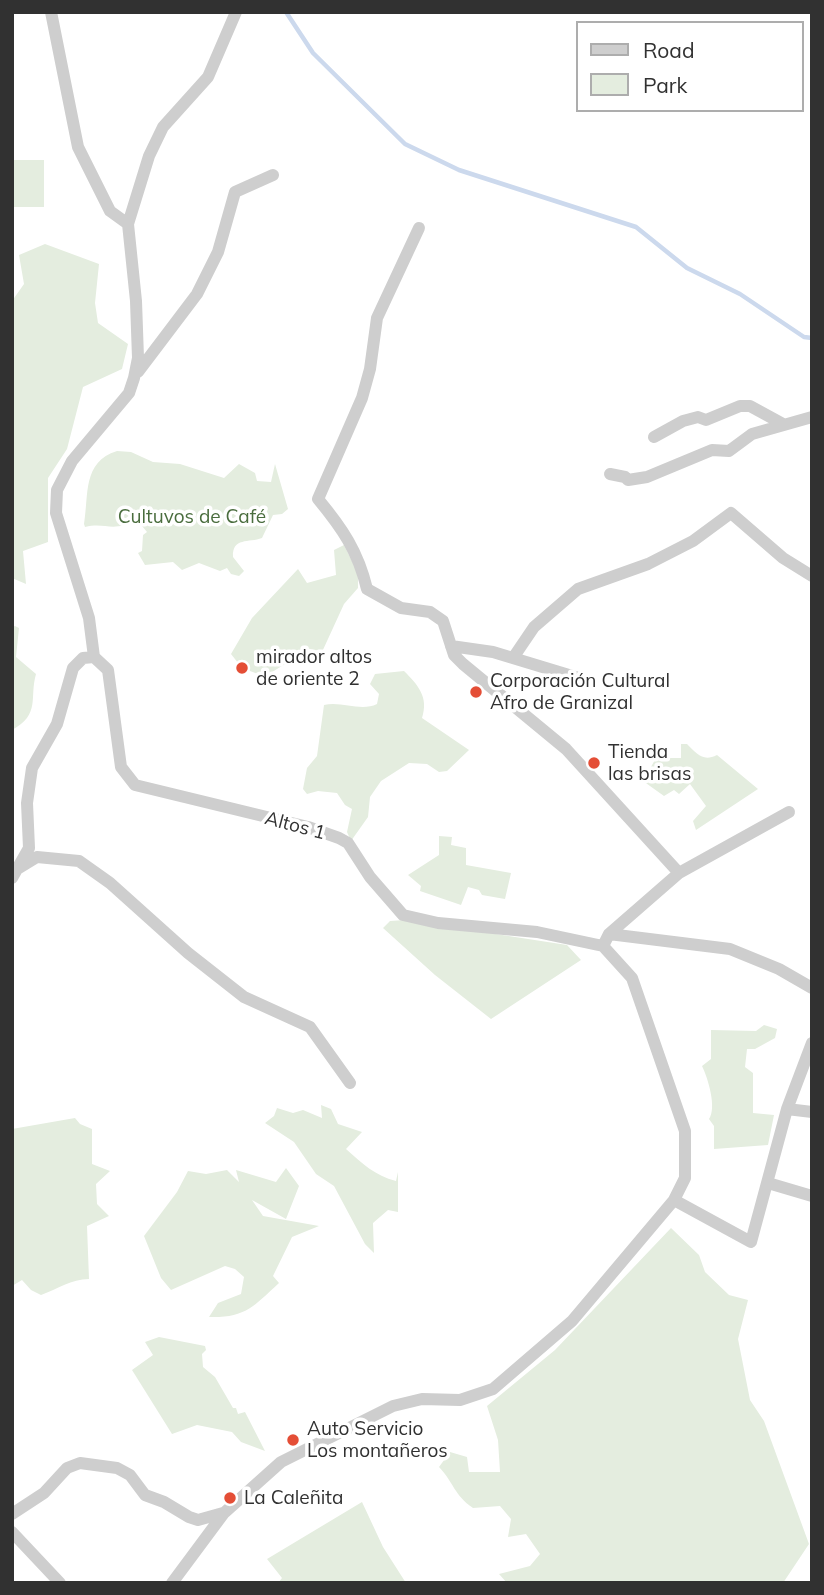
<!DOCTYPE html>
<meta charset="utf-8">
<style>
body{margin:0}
#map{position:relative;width:824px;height:1595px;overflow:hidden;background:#fff;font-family:Mulish,sans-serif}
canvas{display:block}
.frame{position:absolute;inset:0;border:14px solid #313131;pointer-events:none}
.legend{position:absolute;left:576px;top:21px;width:228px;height:91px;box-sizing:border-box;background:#fff;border:2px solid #adadad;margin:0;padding:9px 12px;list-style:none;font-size:21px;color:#313131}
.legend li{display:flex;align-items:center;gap:14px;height:35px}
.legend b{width:35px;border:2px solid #adadad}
</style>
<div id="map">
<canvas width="824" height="1595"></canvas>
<div class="frame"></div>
<ul class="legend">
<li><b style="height:9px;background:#cecece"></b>Road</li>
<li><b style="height:19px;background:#e4eddf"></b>Park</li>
</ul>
</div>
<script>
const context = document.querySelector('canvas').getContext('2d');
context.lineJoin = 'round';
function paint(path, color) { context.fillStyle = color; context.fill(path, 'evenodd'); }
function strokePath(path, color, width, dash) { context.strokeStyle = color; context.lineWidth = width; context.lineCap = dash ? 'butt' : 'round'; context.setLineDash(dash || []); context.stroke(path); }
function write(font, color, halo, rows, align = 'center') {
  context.font = font + ' Mulish,sans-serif'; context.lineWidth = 7; context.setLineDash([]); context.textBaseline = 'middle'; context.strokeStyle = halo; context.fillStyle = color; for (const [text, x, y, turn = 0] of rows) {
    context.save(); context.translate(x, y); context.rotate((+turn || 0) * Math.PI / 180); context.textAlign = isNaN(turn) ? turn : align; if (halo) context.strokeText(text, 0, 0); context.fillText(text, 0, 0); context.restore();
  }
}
const green = new Path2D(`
 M12 160H44V207H12Z
 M45 244 99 264 95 303 98 323 128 344 122 369 83 387 67 449 48 478V542L23 551 26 584 12 578V301L24 284 19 255Z
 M117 451 131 452 153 462 180 464 224 478 239 464 255 473 257 481 271 482 275 464 288 509 282 514 273 515 262 538C249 543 232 537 233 557L244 571 239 576 231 574 227 568 220 571 199 563 182 570 173 562 145 565 138 553 142 551 143 535 147 532 137 520C112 533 106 522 85 527L84 524C89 495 82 462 117 451Z
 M344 545 358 573V588L344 604 322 652 306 648C295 661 280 665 266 677L242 668 231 654 252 618 298 569 307 583 336 575 334 550Z
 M15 626 19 628 16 657 36 674C29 698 41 714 12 730V627Z
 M404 671C418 685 429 697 422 718L469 750 447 771 439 772 427 764 409 763 381 781 370 797 368 817 351 841 347 832 352 809 345 805 337 793 318 791 307 794 303 789 307 768 317 756 324 705C342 701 361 712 377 704L379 694 370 684 375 674Z
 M681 744H687C697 754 703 762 717 755L758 789 696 830 693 821 706 806 690 784 679 794 674 790 664 796 643 781 656 758H681Z
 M439 836 452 837 451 845 466 848V865L511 873 505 899 482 895 479 890 468 887 461 905 420 891 421 886 408 875 439 855Z
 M405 920 567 945 581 960 491 1019 435 975 383 928 390 921Z
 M764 1025 777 1029 775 1038 755 1049H747L745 1067 753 1073V1113L774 1115 768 1145 714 1149V1126L709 1119C717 1108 708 1078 702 1066L711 1059V1030L756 1031Z
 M321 1105 331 1109 338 1124 362 1132 346 1149C362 1163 375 1176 396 1181L398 1172V1212L388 1210 373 1223 374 1253 365 1244 334 1186 316 1174 294 1142 265 1123 274 1116 277 1108 293 1113 303 1110 322 1118Z
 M75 1118 80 1124 92 1129V1164L110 1171 96 1184 97 1204 109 1216 87 1226 89 1279C71 1279 58 1289 41 1295L31 1290 22 1280 12 1286V1129Z
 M286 1168 299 1186 286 1219 252 1200 263 1216 319 1226 292 1237 273 1276 279 1283C253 1307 245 1318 209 1317L218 1303 241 1294 244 1277 235 1269 225 1266 171 1290 161 1278 144 1236 177 1192 188 1171 206 1174 227 1170 239 1182 236 1170 276 1182Z
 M671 1228 699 1255 705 1272 729 1295 748 1300 738 1339 750 1400 764 1421 809 1544 783 1583H507L499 1574 530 1566 540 1554 526 1534 508 1537 511 1519 500 1506 473 1508C454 1495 454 1483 439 1467L450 1452 467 1457 469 1472H500L498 1440 487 1406 555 1350Z
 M159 1337 205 1346 206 1350 202 1354 203 1367 215 1377 233 1408H236L238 1414 245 1412 265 1451 241 1442 232 1432 197 1425 172 1434 132 1370 153 1355 145 1342Z
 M362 1502 383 1547 406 1583H278L282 1578 267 1559Z`);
const stream = new Path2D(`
 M286 12 313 53 405 144 459 170 636 227 687 268 740 294 804 337 812 338`);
const minor = new Path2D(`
 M51 12 78 147 110 211 128 224 136 301 138 358 134 378 129 393 72 461 57 490 56 513 89 618 94 657
 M128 224 149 156 163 127 208 77 236 12
 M419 228 377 318 370 369 362 398 318 499C342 528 358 551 367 589L401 608 430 612 443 621 454 655 463 664 566 749 679 873
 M138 372 197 294 218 252 235 192 273 175
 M654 437 683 421 698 417 706 420 740 406H750L783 424
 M610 474 625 477 628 480 647 477 712 450 729 451 752 434 812 417
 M451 646 493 652 592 682
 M513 658 534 627 578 589 648 564 693 541 731 513 783 558 812 576
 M19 868 37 857 79 861 110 883 188 953 244 997 310 1027 350 1083
 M12 878 29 848 27 803 32 768 57 724 73 668 83 658 94 657 108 670 121 767 135 785 308 827 339 838 348 843 370 877 403 915 438 923 537 932 603 946 632 978 685 1131V1178L674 1200 572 1321 493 1389 460 1400 422 1399 393 1406 281 1462 224 1513 172 1583
 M609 934 730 949 779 969 812 988
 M603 946 609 934 679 873 789 812
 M787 1109 812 1112
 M768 1183 812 1196
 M674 1200 751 1242 787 1109 812 1043
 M12 1514 44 1493 67 1468 80 1463 117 1468 130 1475 145 1495 164 1502 189 1517 198 1520 223 1513
 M12 1532 60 1583`);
const markers = [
 [242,668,7,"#e44e36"],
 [476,692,7,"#e44e36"],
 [594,763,7,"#e44e36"],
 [293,1440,7,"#e44e36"],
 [230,1498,7,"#e44e36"]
];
const parkNames = [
 ["Cultuvos de Café",192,517]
];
const poiNames = [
 ["mirador altos",256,657],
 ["de oriente 2",256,679],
 ["Corporación Cultural",490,681],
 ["Afro de Granizal",490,703],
 ["Tienda",608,752],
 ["las brisas",608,774],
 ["Auto Servicio",307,1429],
 ["Los montañeros",307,1451],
 ["La Caleñita",244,1498]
];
const streetNames = [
 ["Altos 1",295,826,15]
];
paint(green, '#e4eddf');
strokePath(stream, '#ccd9ed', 4.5);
strokePath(minor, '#cecece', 12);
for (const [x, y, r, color] of markers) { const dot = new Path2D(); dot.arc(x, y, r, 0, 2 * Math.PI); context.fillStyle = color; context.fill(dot); strokePath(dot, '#fff', 2.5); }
write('19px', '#4a6d3e', '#fff', parkNames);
write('19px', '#313131', '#fff', poiNames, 'left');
write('19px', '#313131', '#fff', streetNames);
</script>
